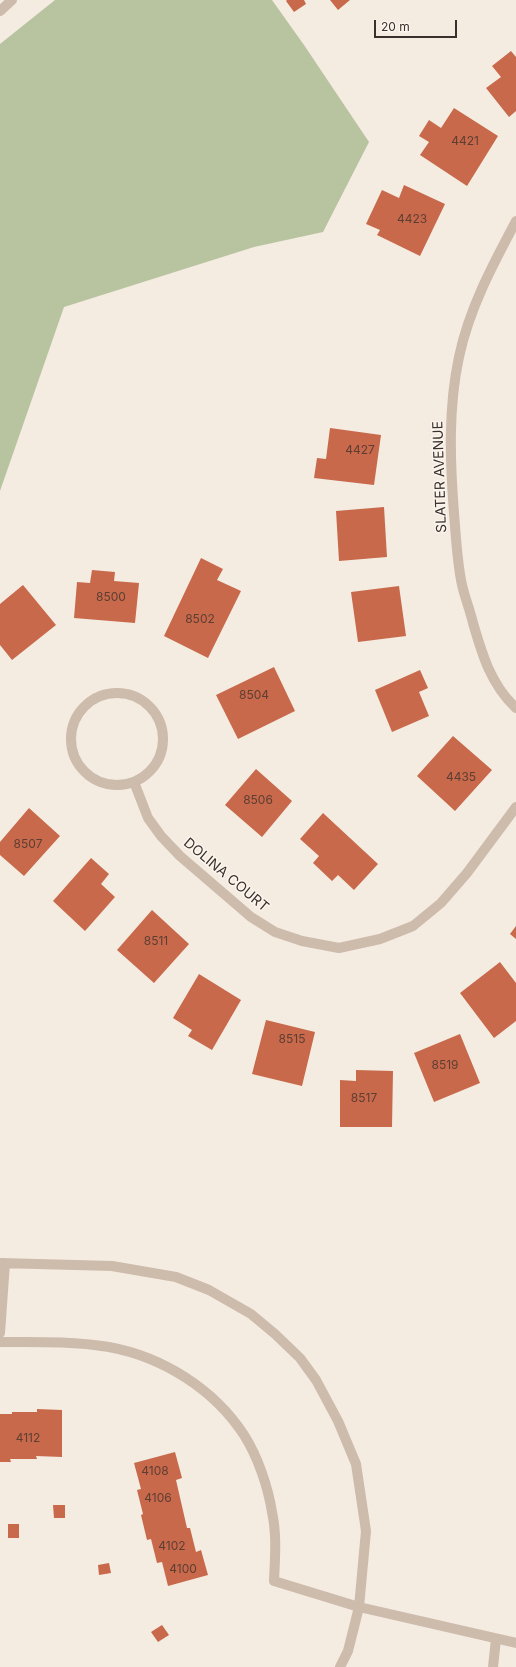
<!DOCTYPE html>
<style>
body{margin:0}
#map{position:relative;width:516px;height:1667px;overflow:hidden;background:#f4ebe1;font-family:Inter,sans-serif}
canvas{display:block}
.scale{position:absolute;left:374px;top:20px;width:83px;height:18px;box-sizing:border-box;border:2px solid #3b302b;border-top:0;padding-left:5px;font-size:12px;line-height:14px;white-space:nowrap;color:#3b302b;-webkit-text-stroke:3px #fbf5ee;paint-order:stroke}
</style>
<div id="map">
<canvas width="516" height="1667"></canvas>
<div class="scale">20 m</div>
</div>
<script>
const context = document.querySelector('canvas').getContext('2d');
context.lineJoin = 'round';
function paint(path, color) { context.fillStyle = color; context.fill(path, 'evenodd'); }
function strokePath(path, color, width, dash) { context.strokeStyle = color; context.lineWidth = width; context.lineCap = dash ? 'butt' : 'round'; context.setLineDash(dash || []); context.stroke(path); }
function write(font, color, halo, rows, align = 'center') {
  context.font = font + ' Inter,sans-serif'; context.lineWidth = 3; context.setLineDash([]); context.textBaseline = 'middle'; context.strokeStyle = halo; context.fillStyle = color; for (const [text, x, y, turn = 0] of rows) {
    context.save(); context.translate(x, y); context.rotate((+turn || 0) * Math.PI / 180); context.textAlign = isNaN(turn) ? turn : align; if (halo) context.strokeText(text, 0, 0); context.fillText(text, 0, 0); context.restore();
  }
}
const green = new Path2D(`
 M55 0H272L304 45 369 142 323 232 254 247 64 307 0 491V44Z`);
const building = new Path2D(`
 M287 0H304L306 4 294 12 286 1Z
 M330 0H350L338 10Z
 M511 51 516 57V111L509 117 486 88 501 77 492 66Z
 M454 108 498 136 467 186 420 155 429 142 419 136 429 120 441 128Z
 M404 185 445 204 420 256 377 235 380 230 366 224 382 190 399 198Z
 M330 428 381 435 374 485 314 478 317 458 326 459Z
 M384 507 387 557 339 561 336 511Z
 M201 558 223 569 217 580 241 591 208 658 164 636Z
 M92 570 115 572 114 581 139 583 135 623 74 618 77 582 90 583Z
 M23 585 56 625 12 660 0 645V604Z
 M399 586 406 636 358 642 351 592Z
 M274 667 295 711 238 739 216 695Z
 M420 670 428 688 419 692 429 716 392 732 375 690Z
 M453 736 492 770 455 811 417 776Z
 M256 769 292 801 262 837 225 805Z
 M29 808 60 836 24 876 0 855V842Z
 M323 813 378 864 354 890 338 875 332 881 313 863 319 856 300 839Z
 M91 858 109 874 101 884 115 897 85 931 53 901Z
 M152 910 189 944 154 983 117 950Z
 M516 926V939L510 934Z
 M500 962 516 983V1021L494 1038 460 993Z
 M199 974 241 1000 212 1050 188 1036 192 1030 173 1018Z
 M266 1020 315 1032 302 1086 252 1074Z
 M460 1034 480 1083 434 1102 414 1053Z
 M356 1070 393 1071 392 1127H340V1080L356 1081Z
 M37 1409 62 1410V1457L36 1456 37 1459H10L11 1462H0V1414H12V1412H37Z
 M175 1452 182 1478 176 1480 187 1528H190L196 1552 201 1550 208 1575 168 1586 162 1562 157 1563 151 1539 147 1540 141 1515 143 1514 137 1490 141 1489 134 1463Z
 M53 1505H65V1518H54Z
 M8 1524H19V1538H8Z
 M109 1563 111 1573 99 1575 98 1565Z
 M162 1625 169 1635 158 1642 151 1632Z`);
const minor = new Path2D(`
 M0 11 12 0
 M516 221C493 264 469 309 459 357 448 408 450 461 454 513 456 537 457 562 462 585 465 598 470 610 473 623 482 654 491 685 516 708
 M71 739a46 46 0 1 1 92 0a46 46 0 1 1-92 0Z
 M134 782 148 818 161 836 180 856 251 917 275 932 302 941 339 948 380 939 413 926 441 903 467 873 516 807
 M0 1263 112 1266 176 1277 209 1290 251 1314 275 1334 300 1358 316 1380 338 1421 356 1464 366 1531 359 1607 348 1651 340 1667
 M0 1333 5 1263
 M0 1342C36 1342 73 1341 109 1347 163 1357 214 1389 244 1435 258 1457 268 1487 272 1512 277 1535 275 1558 274 1581L359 1607 516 1643
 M493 1667 496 1639`);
const numberNames = [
 ["4421",465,141],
 ["4423",412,219],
 ["4427",360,450],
 ["8500",111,597],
 ["8502",200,619],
 ["8504",254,695],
 ["4435",461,777],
 ["8506",258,800],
 ["8507",28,844],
 ["8511",156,941],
 ["8515",292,1039],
 ["8519",445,1065],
 ["8517",364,1098],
 ["4112",28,1438],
 ["4108",155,1471],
 ["4106",158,1498],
 ["4102",172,1546],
 ["4100",183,1569]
];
const streetNames = [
 ["SLATER AVENUE",440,477,-92],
 ["DOLINA COURT",226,875,40]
];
paint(green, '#b8c4a0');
paint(building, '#c8694b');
strokePath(minor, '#cdbbac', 10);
write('12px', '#5e3e33', null, numberNames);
write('14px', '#3b302b', '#fbf5ee', streetNames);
</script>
